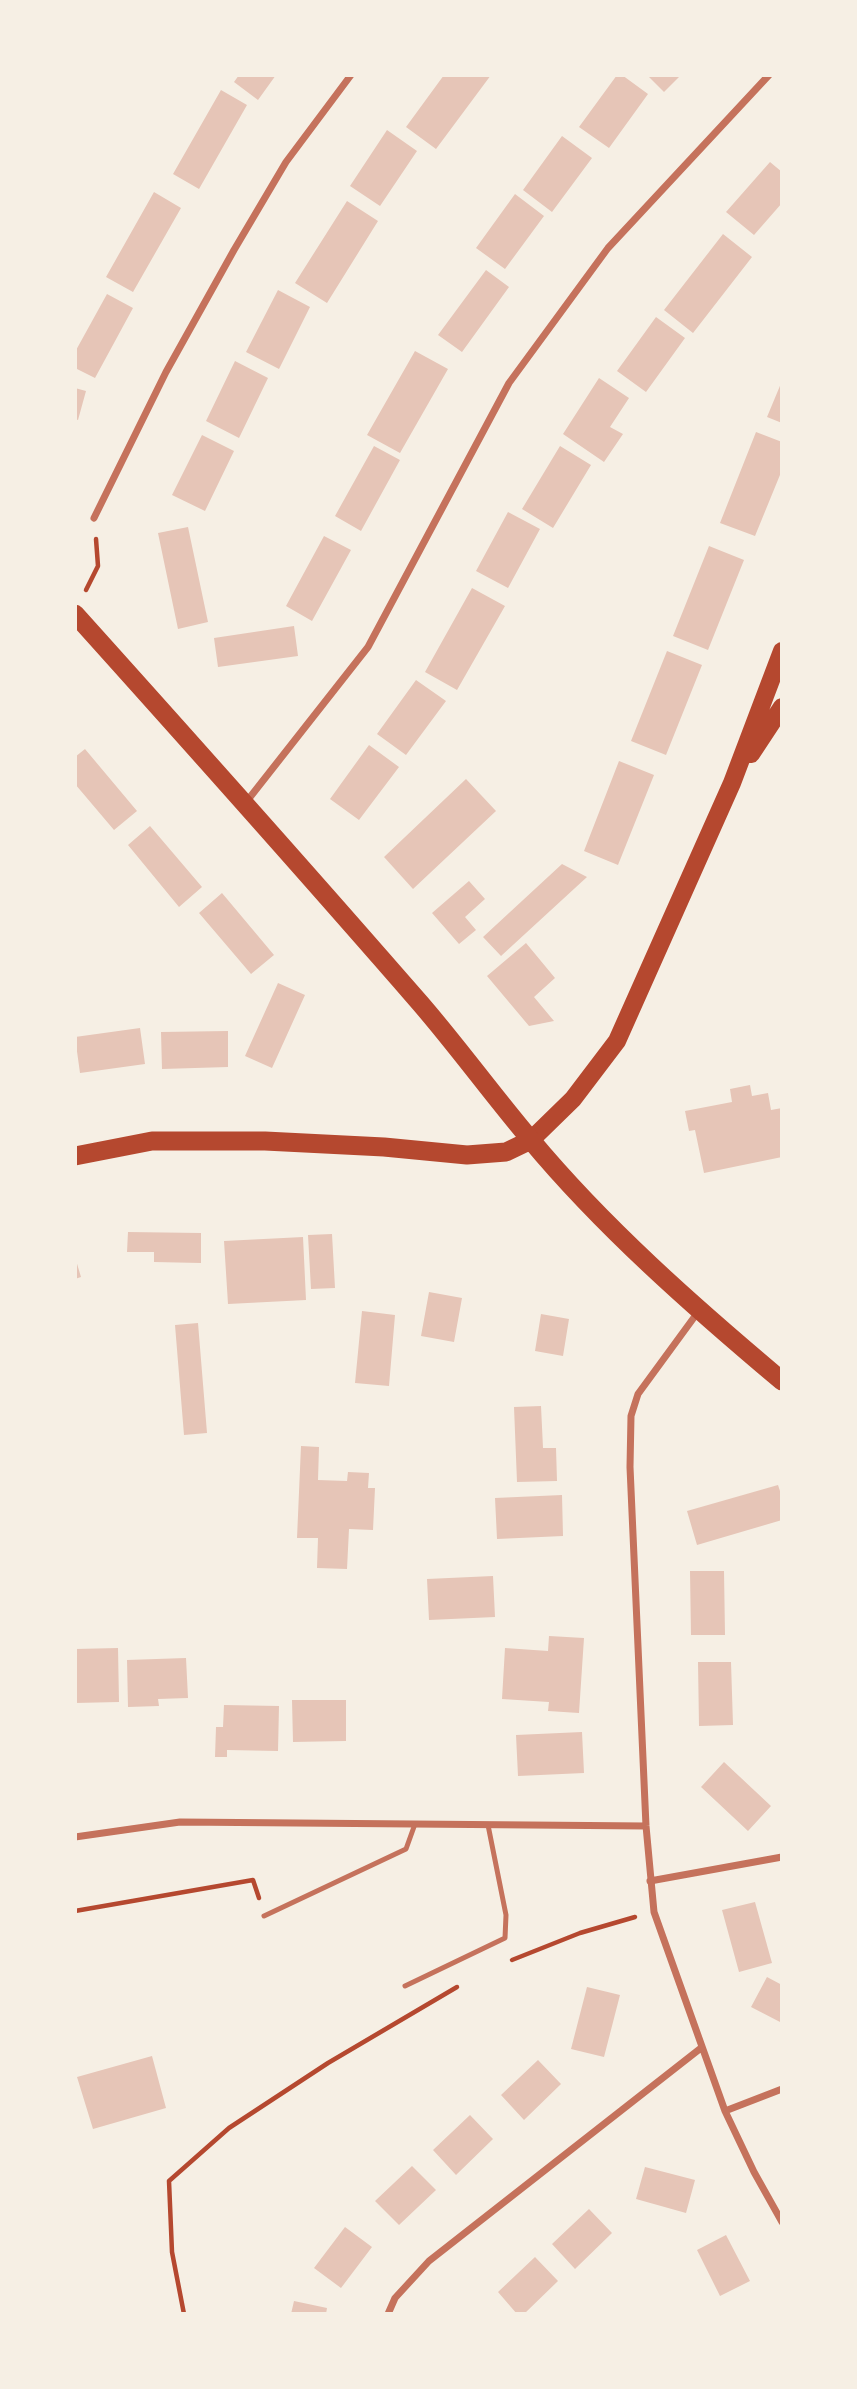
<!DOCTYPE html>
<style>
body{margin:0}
#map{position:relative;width:857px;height:2389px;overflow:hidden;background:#f6efe4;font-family:"Times New Roman",serif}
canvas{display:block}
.frame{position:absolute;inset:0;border:77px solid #f6efe4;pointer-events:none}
</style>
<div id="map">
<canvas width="857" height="2389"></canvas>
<div class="frame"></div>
</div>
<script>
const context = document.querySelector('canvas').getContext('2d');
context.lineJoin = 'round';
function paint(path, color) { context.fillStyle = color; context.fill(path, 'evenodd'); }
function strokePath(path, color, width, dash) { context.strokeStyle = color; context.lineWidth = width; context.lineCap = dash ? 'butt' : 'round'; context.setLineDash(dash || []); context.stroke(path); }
const building = new Path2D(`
 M239 75H276L258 100 234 82Z
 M444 75H491L436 149 406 127Z
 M617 75H622L648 94 609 148 579 127Z
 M647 75H681L664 92Z
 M221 90 247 105 199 189 173 174Z
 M387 130 417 151 380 206 350 186Z
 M562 136 592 158 552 212 523 190Z
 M770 162 782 172V203L754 235 726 212Z
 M154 192 181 208 133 292 106 277Z
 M515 194 544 216 505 269 476 248Z
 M347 201 378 221 327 303 295 283Z
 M723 234 752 257 693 333 664 310Z
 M486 270 509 287 462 352 438 335Z
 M278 290 310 307 279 369 246 352Z
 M107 294 133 308 95 378 75 368V352Z
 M656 317 685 338 646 392 617 371Z
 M415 351 448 369 400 453 367 435Z
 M235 361 268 378 239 438 206 421Z
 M599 378 629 398 610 427 623 434 604 462 563 434Z
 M782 381V423L767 417Z
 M75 388 86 391 78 420 75 419Z
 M756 432 782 442V470L755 536 720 523Z
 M202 435 234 451 205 511 172 495Z
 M374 446 400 460 361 531 335 516Z
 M560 446 591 465 553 528 522 509Z
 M508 512 540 529 508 588 476 571Z
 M188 527 208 622 178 629 158 533Z
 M324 536 351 550 312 621 286 606Z
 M709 546 744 560 708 650 673 636Z
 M472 588 505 606 457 690 425 672Z
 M294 626 298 656 218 667 214 638Z
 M667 651 702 665 666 755 631 741Z
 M416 680 446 701 406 755 377 734Z
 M369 745 399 767 359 820 330 799Z
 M85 749 137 811 114 830 75 784V757Z
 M619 761 654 775 618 865 584 851Z
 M466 779 496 811 413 889 384 857Z
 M150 826 202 887 179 907 128 845Z
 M562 864 587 877 501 956 483 937Z
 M469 881 485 899 465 917 476 930 459 944 432 913Z
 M222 893 274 955 251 974 199 913Z
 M526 943 555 978 534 997 554 1021 529 1026 487 976Z
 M278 983 305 995 272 1068 245 1056Z
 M140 1028 145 1064 80 1073 75 1037Z
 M228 1031V1067L162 1069 161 1032Z
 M750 1085 752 1096 768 1093 771 1110 782 1108V1157L704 1173 695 1130 689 1131 685 1111 732 1102 730 1089Z
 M128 1232 201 1233V1263L154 1262V1252H127Z
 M332 1234 335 1288 311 1289 308 1235Z
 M303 1237 306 1300 228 1304 224 1241Z
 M75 1257 81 1277 75 1279Z
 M429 1292 462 1298 454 1342 421 1336Z
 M362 1311 395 1315 389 1386 355 1383Z
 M541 1314 569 1319 563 1356 535 1351Z
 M198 1323 207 1433 184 1435 175 1325Z
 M541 1406 543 1448H556L557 1481 517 1482 514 1407Z
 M301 1446 319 1447 318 1480 347 1481 348 1472 369 1473 368 1488H375L373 1530 349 1529 347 1569 317 1568 318 1538H297Z
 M778 1485 782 1497V1520L697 1545 687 1511Z
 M562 1495 563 1536 497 1539 495 1498Z
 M690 1571H724L725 1635H691Z
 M493 1576 495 1617 429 1620 427 1579Z
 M549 1636 584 1638 579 1713 548 1711 549 1702 502 1699 505 1648 548 1651Z
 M118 1648 119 1702 75 1703V1649Z
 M186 1658 188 1698 158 1699 159 1706 128 1707 127 1660Z
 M698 1662H731L733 1725 699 1726Z
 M292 1700H346V1741L293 1742Z
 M224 1705 279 1706 278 1751 227 1750V1757H215L216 1727H223Z
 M582 1732 584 1773 518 1776 516 1735Z
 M724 1762 771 1806 748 1831 701 1787Z
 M755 1902 772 1963 739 1972 722 1910Z
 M767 1977 782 1985V2023L751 2007Z
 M587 1987 620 1995 604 2057 571 2049Z
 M152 2056 166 2108 93 2129 77 2077Z
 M538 2060 561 2084 524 2120 501 2095Z
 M470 2115 493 2139 456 2175 433 2150Z
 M412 2166 436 2190 399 2225 375 2201Z
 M645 2167 695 2180 686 2213 636 2199Z
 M589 2209 612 2233 575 2269 552 2244Z
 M345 2227 372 2247 341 2288 314 2268Z
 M726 2235 750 2281 720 2296 697 2250Z
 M535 2257 558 2281 524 2314H517L498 2292Z
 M294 2301 327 2308 326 2314H291Z`);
const path = new Path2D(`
 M86 590 98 566 96 539
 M75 1911 253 1880 259 1898
 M512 1960 580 1933 635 1917
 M184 2314 172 2252 169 2181 229 2128 328 2063 457 1987`);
const service = new Path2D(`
 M264 1916 406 1849 415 1824
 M405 1986 505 1938 506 1915 488 1825`);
const minor = new Path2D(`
 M94 518 166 372 234 250 286 162 351 75
 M247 801 368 647 509 383 608 248 769 75
 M698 1312 638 1394 631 1416 630 1467 646 1826 654 1912 725 2111 754 2172 782 2222
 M75 1837 180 1822 646 1826
 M650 1881 782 1857
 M725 2111 782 2089
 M388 2314 395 2298 429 2261 701 2048`);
const primary = new Path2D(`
 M751 754 782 707
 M531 1140 573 1099 617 1041 732 783 782 651`);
const trunk = new Path2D(`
 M75 614C191 743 306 872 420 1003 458 1047 492 1094 530 1139 603 1227 694 1307 782 1381
 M75 1156 152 1141H265L384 1147 467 1155 506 1152 531 1140`);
paint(building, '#e6c5b7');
strokePath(path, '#b5482f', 4.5);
strokePath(service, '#c5725c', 5);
strokePath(minor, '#c5725c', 7);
strokePath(primary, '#b5482f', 18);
strokePath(trunk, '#b5482f', 19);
</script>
